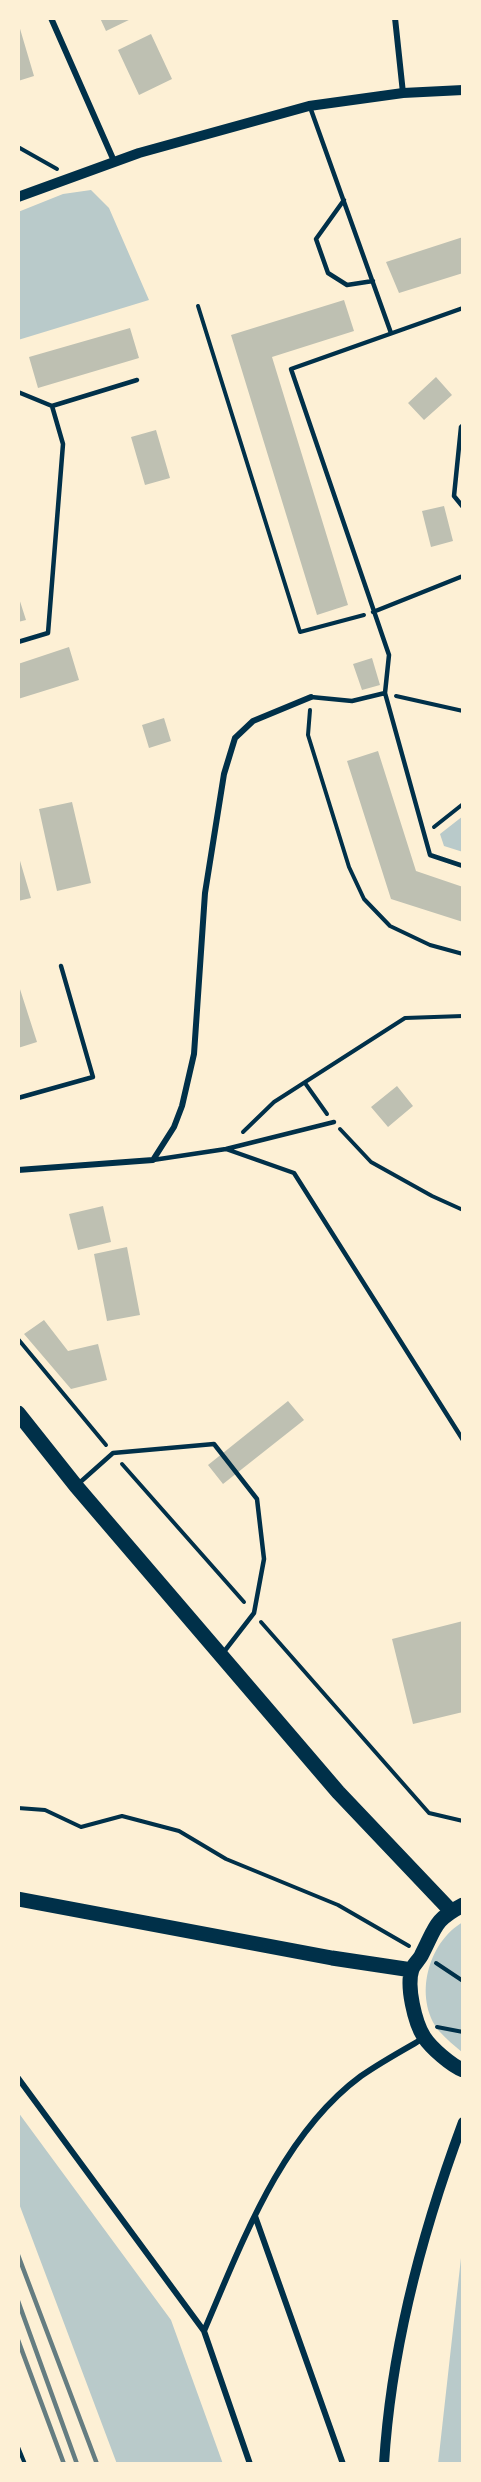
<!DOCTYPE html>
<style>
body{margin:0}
#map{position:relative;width:481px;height:2482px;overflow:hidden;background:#fdf0d5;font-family:"DM Sans",sans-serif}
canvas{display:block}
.frame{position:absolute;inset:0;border:20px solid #fdf0d5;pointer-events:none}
</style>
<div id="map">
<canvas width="481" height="2482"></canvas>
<div class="frame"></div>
</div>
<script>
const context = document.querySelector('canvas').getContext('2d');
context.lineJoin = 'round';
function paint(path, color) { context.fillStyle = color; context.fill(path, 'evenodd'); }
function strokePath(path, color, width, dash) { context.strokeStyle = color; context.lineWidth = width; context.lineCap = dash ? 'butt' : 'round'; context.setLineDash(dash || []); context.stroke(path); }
const green = new Path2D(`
 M91 190 109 208 149 300 18 340V212L63 194Z
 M463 816V852L444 846 440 834Z
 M463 1922V2053C455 2046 446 2039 439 2031 413 1998 428 1942 463 1922Z
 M18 2112 171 2320 223 2464H117L18 2201Z
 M463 2240V2464H438Z`);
const building = new Path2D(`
 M100 18H133L106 31Z
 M18 22 34 76 18 81Z
 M151 34 172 79 139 95 118 50Z
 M463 237V273L399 293 386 262Z
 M344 300 354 331 272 357 348 605 317 615 231 335Z
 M130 328 139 358 38 388 29 357Z
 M436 377 452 395 424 420 408 403Z
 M156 430 170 478 145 485 131 437Z
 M444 506 453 541 431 547 422 511Z
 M18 595 26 620 18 622Z
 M69 647 79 680 18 699V664Z
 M372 658 380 685 362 690 353 664Z
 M164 718 171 741 149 748 142 725Z
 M378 751 416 871 463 887V922L391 899 347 761Z
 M72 802 91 883 57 891 39 809Z
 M18 854 31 898 18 901Z
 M18 983 37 1042 18 1048Z
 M397 1086 413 1106 388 1127 371 1107Z
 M103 1206 111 1242 78 1250 69 1214Z
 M127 1247 140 1315 107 1321 94 1254Z
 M44 1320 68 1351 98 1344 107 1380 71 1389 24 1334Z
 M288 1401 304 1420 223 1484 208 1465Z
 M463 1621V1712L413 1724 392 1639Z`);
const path = new Path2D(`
 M18 147 57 169
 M198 306 300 632 364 615
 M396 696 463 711
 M310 710 308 735 349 867 364 899 390 926 430 945 463 954
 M434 827 463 804
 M305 1083 327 1114
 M340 1129 371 1162 432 1196 463 1210
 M243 1132 274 1102 405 1018 463 1016
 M18 1339 106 1445
 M122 1464 244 1602
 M261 1622 429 1813 463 1821
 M18 1808 45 1810 81 1827 122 1816 179 1831 226 1859 338 1905 409 1946
 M436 1963 463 1981
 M437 2027 463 2032
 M18 2447 25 2464`);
const service = new Path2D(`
 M310 107 391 333
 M344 200 316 239 328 273 347 285 373 281
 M463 308 291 369 389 655 385 693 430 855 463 866
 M18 392 52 406 137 380
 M463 425 461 427 454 496 463 507
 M373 612 463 576
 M18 642 48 633 63 444 52 406
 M311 697 352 701 385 693
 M18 1098 93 1077 61 966
 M226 1149 294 1173 463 1440
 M153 1160 226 1149 334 1122
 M77 1485 113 1453 214 1444 257 1499 264 1559 254 1613 223 1653`);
const minor = new Path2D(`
 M51 18 114 161
 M395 18 403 93
 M18 1170 153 1160 174 1127 182 1106 194 1054 205 893 224 774 235 738 253 721 311 697
 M18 2078 204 2331 250 2464
 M255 2216 343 2464
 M204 2331C242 2243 281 2135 361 2076 381 2062 403 2050 424 2038`);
const tertiary = new Path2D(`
 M18 197 139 153 309 106 403 93 463 90
 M384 2464C391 2347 422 2232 463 2122`);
const primary = new Path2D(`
 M18 1413 76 1486 338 1792 451 1911
 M18 1899 332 1958 412 1970
 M463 1905C434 1920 436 1927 422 1954 420 1959 414 1964 412 1969 406 1986 415 2023 424 2037 431 2048 452 2066 463 2070`);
const rail = new Path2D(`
 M18 2255 97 2464
 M18 2301 77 2464
 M18 2340 64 2464`);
paint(green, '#b9caca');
paint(building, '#bec0b2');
strokePath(path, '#003049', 4);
strokePath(service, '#003049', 4.5);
strokePath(minor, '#003049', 6);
strokePath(tertiary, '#003049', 10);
strokePath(primary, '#003049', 15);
strokePath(rail, '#657d81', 4.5);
</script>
